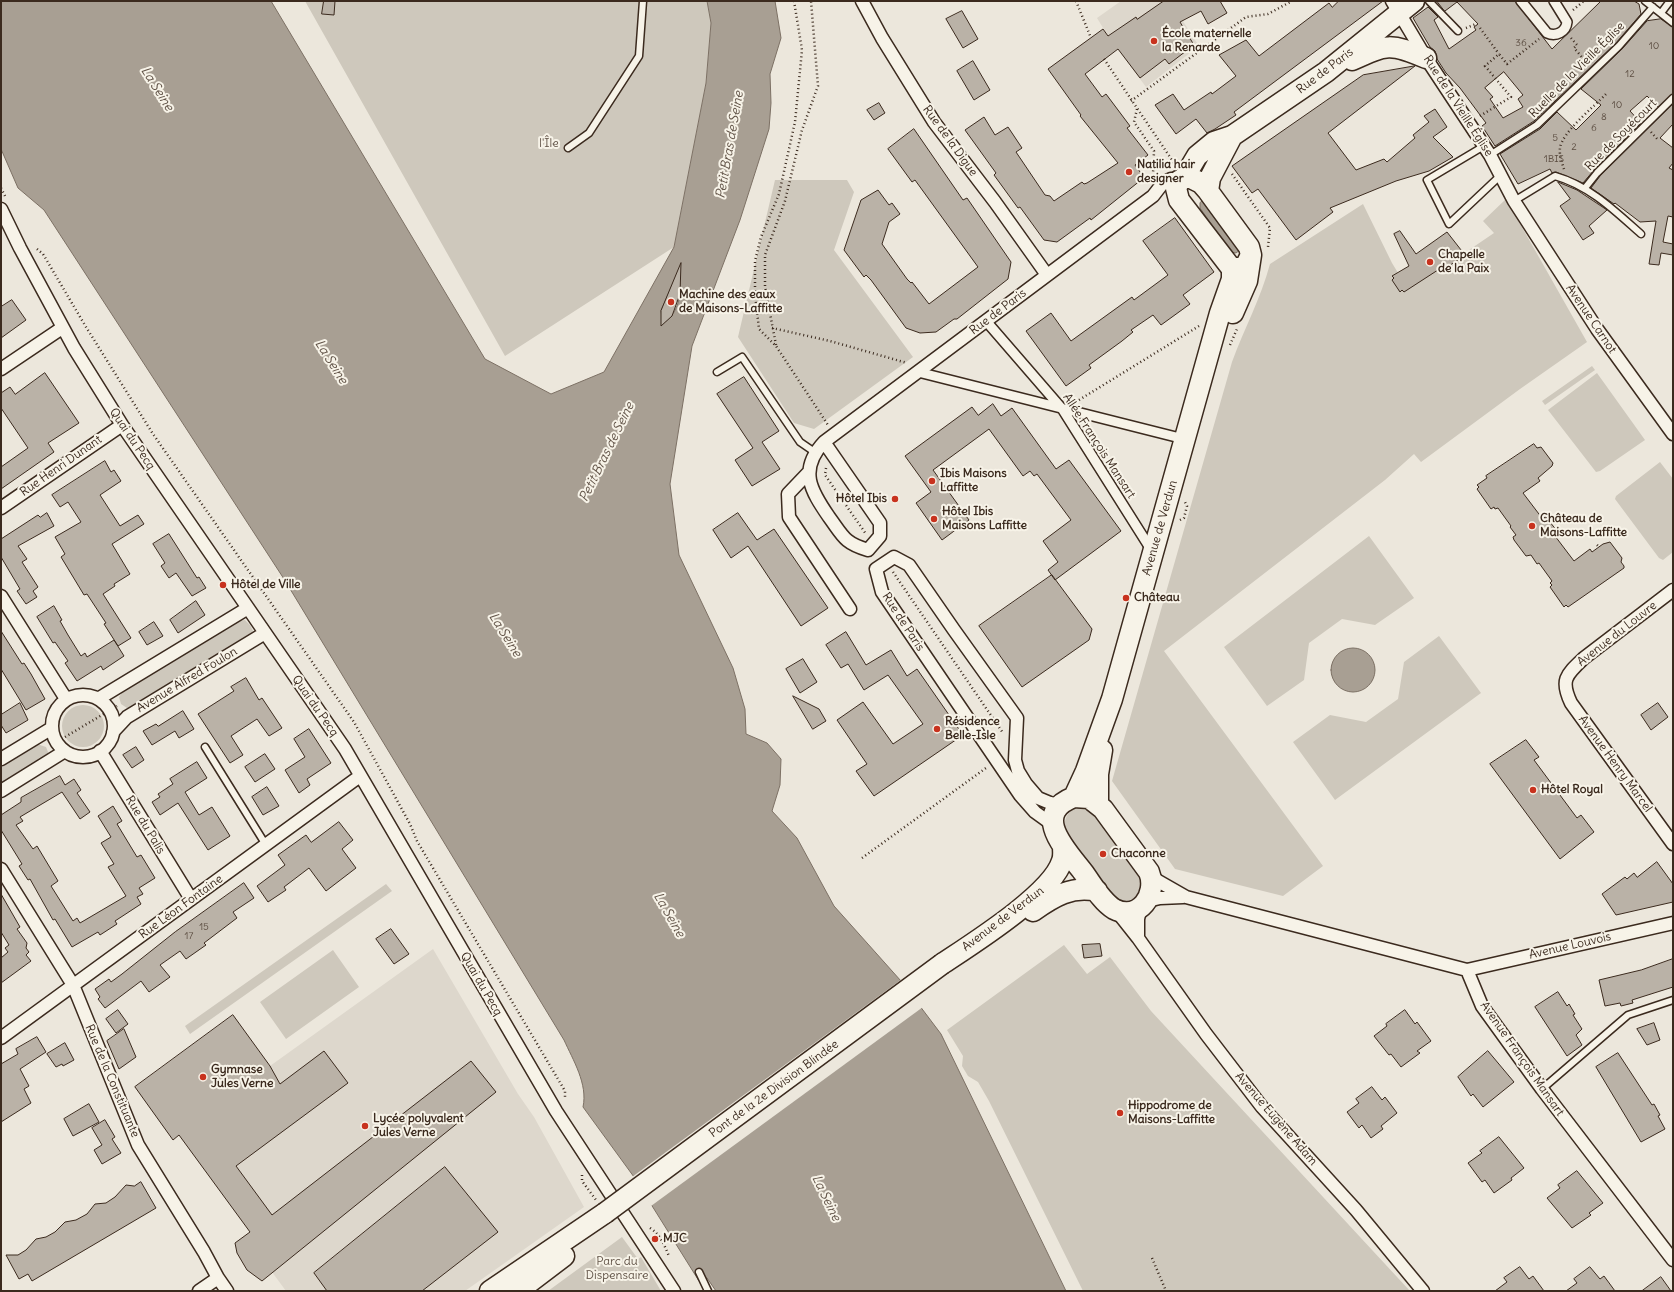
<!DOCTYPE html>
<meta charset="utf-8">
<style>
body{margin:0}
#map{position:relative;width:1674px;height:1292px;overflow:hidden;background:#ece7dc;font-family:Delius,sans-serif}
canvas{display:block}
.frame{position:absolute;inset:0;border:2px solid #3b2a1e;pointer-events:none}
</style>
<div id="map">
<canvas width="1674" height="1292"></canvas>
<div class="frame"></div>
</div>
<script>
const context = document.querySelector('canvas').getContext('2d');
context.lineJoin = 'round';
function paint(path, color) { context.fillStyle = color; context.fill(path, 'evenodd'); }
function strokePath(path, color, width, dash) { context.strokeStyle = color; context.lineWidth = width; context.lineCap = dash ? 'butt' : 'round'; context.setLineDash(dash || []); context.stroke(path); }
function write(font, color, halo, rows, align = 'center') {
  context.font = font + ' Delius,sans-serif'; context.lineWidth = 4; context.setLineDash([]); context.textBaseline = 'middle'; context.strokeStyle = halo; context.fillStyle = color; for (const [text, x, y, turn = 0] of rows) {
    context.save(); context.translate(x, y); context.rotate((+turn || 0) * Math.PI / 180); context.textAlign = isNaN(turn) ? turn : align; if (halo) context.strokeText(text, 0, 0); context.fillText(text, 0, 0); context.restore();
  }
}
const built = new Path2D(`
 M1121 1H1170L1199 46 1146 87 1108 36 1097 18Z
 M433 949 518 1094 534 1117 584 1207 465 1291H286L272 1272 262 1281 247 1270 237 1253 235 1243 262 1223 246 1226 179 1135 270 1066Z`);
const green = new Path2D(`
 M305 1H707L711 23 706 83 674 247 505 356Z
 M775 180H847L854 192 834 250 913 357 814 429 794 423 738 337Z
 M1506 199 1587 342 1520 389 1421 462 1414 454 1385 480 1164 651 1323 866 1283 896 1175 869 1112 781 1232 362C1244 329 1261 298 1270 264L1363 204 1392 263 1406 286 1444 267 1494 233 1483 221Z
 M1592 366 1595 370 1545 405 1542 401Z
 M1597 373 1645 440 1600 471 1596 472 1548 410Z
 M1660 462 1673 479V552L1663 560 1659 558 1615 499 1616 496Z
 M1369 536 1414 598 1375 625 1342 619 1309 643 1304 680 1267 706 1224 647Z
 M245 620 250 625 253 631 249 636 131 708H127L121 704 119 697 124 690 237 621Z
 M1439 636 1481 693 1335 800 1293 742 1330 715 1366 722 1398 699 1404 662Z
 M62 726a21 21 0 1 1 42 0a21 21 0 1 1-42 0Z
 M37 744 46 747 48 752V755L1 786V765Z
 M1084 807 1092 811 1141 875C1146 897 1132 905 1113 898L1065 835C1063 820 1066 808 1084 807Z
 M386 884 392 891 190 1034 185 1026Z
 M1064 945 1087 974 1110 957 1151 1011 1410 1291H1083L989 1101 978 1082 968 1076 962 1066 963 1056 947 1030Z
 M333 950 359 987 286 1039 260 1002Z
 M622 1237 638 1259 641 1257 661 1291H548Z`);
const water = new Path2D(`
 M1 1H271L485 359 551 394 604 372 674 247 706 83 711 23 707 1H775L781 38 770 74 771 103 769 129 740 220 692 346 670 484 679 555 733 668 745 709 746 734 767 743 781 759 780 785 772 811 797 838 834 906 901 981 941 1034 1066 1291H716L707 1278 699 1281 634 1177 583 1107C588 1084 573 1060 564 1040L284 579 44 210 18 188 1 149ZM674 282 680 283C682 296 676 317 663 323L661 311Z
 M1204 200 1240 250 1236 253 1231 252 1200 208V203Z
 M1331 670a22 22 0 1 1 44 0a22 22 0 1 1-44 0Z`);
const pier = new Path2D(`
 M902 979 923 1007 651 1206 632 1177Z`);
const building = new Path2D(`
 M324 1H335L334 15 322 14Z
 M1164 1H1220L1227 13 1208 24 1201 11 1180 22 1194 45 1169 64 1165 59 1140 78 1118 49 1085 74 1102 97 1106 94 1130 126 1127 128 1148 155 1135 165 1143 176 1140 178 1141 180 1091 220 1090 218 1057 242 1044 240 1020 207 1018 208 994 175 996 173 965 130 984 117 995 135 1008 127 1022 148 1016 152 1045 195 1050 196 1054 201 1082 182 1084 184 1087 183 1118 163 1080 116 1081 115 1048 69 1103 29 1108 36 1136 17 1137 19Z
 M1339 1H1383L1234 112 1236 115 1215 129 1207 133 1196 119 1176 134 1155 105 1173 94 1184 110 1211 92 1212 94 1236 76 1219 55 1246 40 1259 56 1329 3 1332 7Z
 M1437 1H1515L1552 49 1601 1H1634L1639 4 1641 14 1616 43 1534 121 1495 146 1482 126 1486 123 1460 88 1446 73 1437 59 1435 51 1430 47 1413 18 1428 7 1438 17 1434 20 1449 49 1476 30 1474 27 1478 24 1457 2 1445 11ZM1504 72 1523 95 1518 99 1523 107 1503 118 1490 99 1493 97 1485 88Z
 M962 11 978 39 963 48 946 19Z
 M1661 19 1673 27V94L1658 107 1647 96 1630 111 1641 123 1594 170 1583 183 1556 172 1552 173 1550 169 1518 184 1500 154 1540 129 1557 112 1576 130 1601 105 1581 89 1622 49 1647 21Z
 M973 61 990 90 974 100 957 71Z
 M1415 66 1328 133 1356 170 1384 159 1387 162 1415 138 1413 135 1429 122 1424 116 1435 109 1447 127 1433 137 1453 157 1429 171 1396 181 1330 208 1333 212 1296 240 1258 189 1252 193 1232 166 1363 75Z
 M879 103 885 113 874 120 867 110Z
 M1673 104V124L1660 138 1673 148V163L1669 168 1673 170V217L1668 216 1663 242 1673 244V255L1661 253 1659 265 1649 264 1656 221 1640 222 1615 203 1614 204 1591 188 1600 176Z
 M914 129 963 200 967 198 1011 262 1008 279 957 319H954L936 332 920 333 906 328 871 280 866 275 864 277 844 250 861 200 878 190 889 205 892 203 900 214 889 222 882 244 907 279 911 283 912 282 929 304 978 267 915 180 912 182 888 149Z
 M1558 182 1577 190 1607 210 1589 226 1594 233 1583 240 1560 206 1570 199Z
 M1175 218 1214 272 1183 295 1190 304 1161 325 1153 315 1131 330 1133 332 1122 341 1089 365 1091 368 1066 386 1026 331 1051 313 1071 341 1132 297 1134 300 1168 275 1143 241Z
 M1400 231 1416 254 1447 232 1465 255 1443 270 1441 268 1404 292 1402 290 1400 292 1392 280 1394 278 1392 276 1409 266 1394 234Z
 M681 263 680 294 672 316 661 326V311Z
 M12 300 26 320 1 338V307Z
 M45 373 79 423 48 443 54 452 1 489V467L28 448 1 408V393L10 387 15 394Z
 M744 377 779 431 762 442 780 469 752 486 735 460 753 448 717 394Z
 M993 404 1001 416 1012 408 1056 469 1069 460 1121 531 1055 580 1048 570 1058 562 1043 541 1071 520 1037 474 1034 476 1030 471 1023 476 989 429 933 470 969 520 942 540 916 503 931 492 905 456 972 407 978 415Z
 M1534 444 1537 448 1541 447 1553 463 1552 466 1538 478 1540 481 1523 493 1542 518 1546 517 1557 531 1555 536 1574 561 1590 549 1592 552 1603 544 1610 542 1622 558 1621 562 1624 566V568L1568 607 1566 605 1564 607 1550 587 1552 585 1550 583 1552 581 1539 563 1537 564 1531 555 1526 556 1514 540 1513 537 1516 535 1510 527 1511 526 1498 508 1495 509 1494 507 1491 509 1477 489 1479 487 1477 485 1487 478 1486 476Z
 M105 461 111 472 114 470 121 481 100 495 120 526 138 515 144 524 112 544 130 574 114 584 115 586 103 594 131 638 118 646 104 624 106 623 87 594 84 595 61 557 65 554 55 537 81 522 68 502 60 507 52 495Z
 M47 513 54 526 18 546 27 559 22 562 38 587 33 591 37 597 26 604 17 591 20 589 1 557V539L38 515 40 517Z
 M738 513 757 540 774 529 828 608 801 626 748 546 731 558 713 530Z
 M169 534 197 578 199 577 206 588 192 596 176 573 169 578 161 566 165 563 153 544Z
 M1052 575 1092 629 1089 640 1022 687 979 626Z
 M196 601 205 615 178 633 170 620Z
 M54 606 62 620 60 621 68 635 81 656 85 653 87 657 114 640 124 656 103 670 101 666 77 681 65 663 68 661 55 642 53 643 37 617Z
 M154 622 163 636 147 645 139 632Z
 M1 631 22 664 24 663 31 674 45 699 26 710 1 669Z
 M846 632 866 665 891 650 907 676 917 669 963 735 874 796 856 771 867 764 837 720 863 702 893 744 923 724 888 675 864 690 848 664 841 668 826 645Z
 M803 659 817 682 800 693 786 669Z
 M246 678 259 700 262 698 282 728 269 736 257 719 231 736 243 755 230 763 198 714 234 691 231 687Z
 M793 696 819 709 826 721 813 729Z
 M20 703 28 720 6 733 1 725V715Z
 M1658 703 1668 717 1651 730 1641 715Z
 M183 711 194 729 179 738 175 731 152 745 143 731 156 724 158 726Z
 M309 729 331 763 307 779 310 785 299 793 285 770 305 757 294 739Z
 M1526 740 1539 757 1534 760 1577 818 1581 815 1594 832 1560 859 1490 764Z
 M136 747 144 760 132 768 123 755Z
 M265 754 275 769 255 782 245 767Z
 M197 762 207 778 185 792 199 815 212 807 230 836 208 850 178 803 160 815 152 802 160 797 158 794 173 784 170 779Z
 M60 776 65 785 74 779 81 790 77 793 90 812 80 819 62 792 20 817 23 821 16 825 33 849 37 846 58 881 51 886 73 921 77 918 80 923 126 896 108 867 114 864 101 843 111 837 98 816 113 806 122 821 117 824 137 857 141 855 155 878 139 888 143 894 137 897 141 904 115 921 117 924 100 935 98 932 72 947 55 919 53 920 30 879 28 880 19 866 22 864 1 830V815L21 802V798Z
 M267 787 279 806 263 815 252 797Z
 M339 822 353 840 342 849 356 868 326 891 309 868 284 887 286 890 268 902 257 886 285 865 278 855 306 835 311 842Z
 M1657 862 1673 884V902L1616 915 1602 894 1625 877 1627 879 1634 873 1637 877Z
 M244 883 254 898 233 912 237 918 204 943 206 945 186 959 180 951 160 965 170 977 149 992 141 981 105 1008 98 999 100 997 95 989 109 979 111 982 122 974 175 932Z
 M1 894 20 927 17 929 27 943 26 948 29 952 26 955 31 961 1 983V958L8 952 5 948 9 945 1 932Z
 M391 929 409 954 394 964 376 939Z
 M1100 944 1102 956 1084 958 1082 945Z
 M1673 959V987L1632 1000 1633 1003 1621 1006 1620 1003 1605 1006 1599 980 1641 970Z
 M1558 992 1567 1006 1569 1004 1575 1014 1573 1015 1582 1029 1576 1035 1582 1045 1567 1056 1535 1007Z
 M118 1010 128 1024 116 1033 106 1019Z
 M1405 1010 1415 1024 1417 1022 1431 1041 1417 1051 1420 1053 1401 1067 1391 1054 1389 1055 1374 1036 1387 1026 1386 1024Z
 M233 1015 270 1066 280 1084 324 1051 348 1083 236 1166 272 1215 471 1061 496 1092 262 1281 247 1270 237 1253 235 1243 250 1232 179 1135 173 1140 135 1087Z
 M1654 1023 1660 1040 1647 1045 1637 1029Z
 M124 1029 136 1057 119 1069 107 1041Z
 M37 1037 46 1052 20 1069 29 1086 24 1089 31 1103 1 1122V1064L18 1054 16 1049Z
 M65 1043 74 1060 63 1066 62 1064 56 1067 47 1054Z
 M1488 1051 1514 1082 1483 1107 1473 1094 1471 1096 1458 1077Z
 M1618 1053 1652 1105 1654 1104 1660 1115 1658 1116 1665 1129 1641 1142 1596 1067Z
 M1372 1087 1382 1100 1385 1097 1397 1113 1381 1126 1383 1129 1371 1138 1362 1125 1359 1128 1347 1112 1359 1103 1356 1099Z
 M89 1104 99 1122 73 1136 64 1119Z
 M105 1120 115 1137 112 1139 121 1153 102 1164 94 1150 102 1145 92 1128Z
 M1499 1137 1524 1168 1511 1178 1512 1180 1494 1193 1485 1180 1482 1182 1468 1163 1482 1153 1480 1151Z
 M445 1167 498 1232 422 1291H327L314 1273Z
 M1577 1171 1603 1203 1589 1213 1591 1215 1572 1228 1547 1198 1560 1188 1558 1185Z
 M141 1182 156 1208 32 1281 28 1274 19 1279 6 1255H18L26 1250 36 1239 46 1237 55 1232 65 1222 76 1220 87 1214 95 1204 106 1203 115 1197 126 1185 134 1186Z
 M1520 1267 1529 1279 1533 1276 1544 1291H1495L1507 1282 1504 1278Z
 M1590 1267 1600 1279 1604 1276 1615 1291H1566L1577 1283 1574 1279Z
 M1661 1277 1671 1291H1642Z`);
const path = new Path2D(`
 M794 1 802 50 795 122 779 194 761 237 755 261V294L759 329 776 346 828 425
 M1076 1 1091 38
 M1573 10 1584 1
 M1466 28 1476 24 1477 25
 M1480 28 1499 54
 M1571 38 1577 45 1574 48 1587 63
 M1104 59 1174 163
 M1131 101 1246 17 1268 14 1292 1
 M1137 109 1134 122 1154 151 1153 174
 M1480 116 1511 97 1485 66 1499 54 1507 64 1539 39
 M1651 132 1659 141
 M1564 169C1562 163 1559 155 1560 148 1562 132 1595 106 1606 94
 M1232 174 1270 228 1268 247
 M1 188 5 196
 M37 249 43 254 86 327 153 434 354 722 410 824 417 841 565 1091V1099
 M772 328 830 341 907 363
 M776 345 765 287V255L785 201 802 130 818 86 811 1
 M1230 345 1237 329
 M1079 400 1199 326
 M826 468 825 475 866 534
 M1180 520 1184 518 1187 506 1185 502
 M1597 545 1599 547
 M893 572 1003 733
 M65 737 117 706
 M862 858 986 768
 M582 1175V1181L596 1200
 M650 1228C661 1235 664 1245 669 1256
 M1152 1258 1166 1291`);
const service = new Path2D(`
 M1429 1 1458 31
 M1645 1 1673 23
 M1661 13 1670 1
 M1484 146 1427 180 1449 224 1501 175
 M568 148 589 133 639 56 643 1
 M1490 155 1537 125 1619 46 1653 7
 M1585 188 1597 173 1673 98
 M1514 201 1555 176C1590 186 1615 211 1641 234
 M717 372 742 357 800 442 816 453
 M205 747 266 845
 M1542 1089 1628 1015 1673 1000
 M699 1272 708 1291`);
const pedestrian = new Path2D(`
 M1521 1 1547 33C1556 37 1566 32 1567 22L1554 1
 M986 321 1063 410 1152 551
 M918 372 1184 439`);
const minor = new Path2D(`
 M862 1 882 38 934 122 995 202 1047 275
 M1392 1 1426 58 1490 155 1514 201 1597 329 1673 434
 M1 209 20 248 74 348 122 425 345 749 556 1111 674 1291
 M1 369 62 328
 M824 442 1153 196 1163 183 1171 179 1180 180
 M824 442 880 523V536L868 550C844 543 843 536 829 517 811 491 798 470 824 442Z
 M809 472 788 494 789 517 850 609
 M1 508 122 425
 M1673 590 1584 658C1566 675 1560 680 1571 703L1673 844
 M1 596 66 699
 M52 726a31 31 0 1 1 62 0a31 31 0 1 1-62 0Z
 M98 699 248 608
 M113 732 127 717 265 633
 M100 751 191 899
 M1 759 52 728
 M1 791 65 751
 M1053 825 1035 812 1020 795 882 592 876 569 894 557 909 565 954 630 1017 718 1015 760 1018 771 1026 784 1038 798 1050 803 1060 805
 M1 869 73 985 138 1145 204 1252 218 1278 227 1291
 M1151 877 1186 897 1467 970 1673 923
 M1147 901 1160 898 1183 897
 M1115 909 1138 938 1206 1034 1262 1107 1356 1210 1423 1291
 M1138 938V919L1141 906
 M1467 970 1482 1006 1542 1089 1673 1260
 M1 1038 360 776
 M199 1291 218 1278`);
const primary = new Path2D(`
 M1352 60C1387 44 1390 43 1426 58
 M1189 177 1201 183 1208 191 1249 247 1251 255 1245 267 1232 269 1179 200 1176 188 1180 180Z
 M1184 178 1197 156 1214 142 1232 136 1326 72 1414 1
 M1208 191 1210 178 1232 136
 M1233 313 1247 281 1251 255
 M1074 797 1086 771 1112 699 1220 313 1232 279V269
 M1074 797 1089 798 1103 809 1149 872C1158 894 1139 922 1114 909 1101 901 1092 884 1083 872 1066 850 1030 814 1074 797Z
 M1098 804V774L1102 750
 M1033 911C1053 897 1072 885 1097 891
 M942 964C972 944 1052 894 1062 861 1064 856 1063 851 1063 846
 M490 1291 605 1213
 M518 1291 564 1256`);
const primaryBridge = new Path2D(`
 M605 1213 942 964`);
const markers = [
 [1154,41,4,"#c8321e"],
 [1129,172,4,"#c8321e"],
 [1430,262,4,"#c8321e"],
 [671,302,4,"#c8321e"],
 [932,481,4,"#c8321e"],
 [895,499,4,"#c8321e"],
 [934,519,4,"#c8321e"],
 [1532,526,4,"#c8321e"],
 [223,585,4,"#c8321e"],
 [1126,598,4,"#c8321e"],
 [937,729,4,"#c8321e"],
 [1533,790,4,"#c8321e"],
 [1103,854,4,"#c8321e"],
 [203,1077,4,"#c8321e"],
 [1120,1113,4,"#c8321e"],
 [365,1126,4,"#c8321e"],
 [655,1239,4,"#c8321e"]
];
const numberNames = [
 ["36",1521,43],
 ["10",1654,46],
 ["12",1630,74],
 ["10",1617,105],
 ["8",1604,117],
 ["6",1594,128],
 ["5",1555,138],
 ["2",1574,147],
 ["1BIS",1554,159],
 ["15",204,927],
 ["17",189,936]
];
const poiNames = [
 ["École maternelle",1162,34],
 ["la Renarde",1162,48],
 ["Natilia hair",1137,165],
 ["designer",1137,179],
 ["Chapelle",1438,255],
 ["de la Paix",1438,269],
 ["Machine des eaux",679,295],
 ["de Maisons-Laffitte",679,309],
 ["Ibis Maisons",940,474],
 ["Laffitte",940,488],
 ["Hôtel Ibis",887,499,"right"],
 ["Hôtel Ibis",942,512],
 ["Maisons Laffitte",942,526],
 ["Château de",1540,519],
 ["Maisons-Laffitte",1540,533],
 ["Hôtel de Ville",231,585],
 ["Château",1134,598],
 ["Résidence",945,722],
 ["Belle-Isle",945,736],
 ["Hôtel Royal",1541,790],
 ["Chaconne",1111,854],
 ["Gymnase",211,1070],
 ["Jules Verne",211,1084],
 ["Hippodrome de",1128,1106],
 ["Maisons-Laffitte",1128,1120],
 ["Lycée polyvalent",373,1119],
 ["Jules Verne",373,1133],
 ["MJC",663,1239]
];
const streetNames = [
 ["Ruelle de la Vieille Église",1577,70,-45],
 ["Rue de Paris",1325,71,-37],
 ["Rue de la Vieille Église",1458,106,57],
 ["Rue de Soyécourt",1621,135,-45],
 ["Rue de la Digue",950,141,54],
 ["Rue de Paris",998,312,-37],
 ["Avenue Carnot",1591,319,56],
 ["Quai du Pecq",132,439,56],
 ["Allée François Mansart",1099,446,57],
 ["Rue Henri Dunant",61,466,-35],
 ["Avenue de Verdun",1160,528,-74],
 ["Rue de Paris",903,622,57],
 ["Avenue du Louvre",1617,634,-38],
 ["Avenue Alfred Foulon",187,680,-31],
 ["Quai du Pecq",315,706,55],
 ["Avenue Henry Marcel",1615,764,54],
 ["Rue du Palis",145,825,59],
 ["Rue Léon Fontaine",181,907,-36],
 ["Avenue de Verdun",1003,919,-37],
 ["Avenue Louvois",1570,946,-13],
 ["Quai du Pecq",481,984,60],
 ["Avenue François Mansart",1522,1059,55],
 ["Rue de la Constituante",112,1081,67],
 ["Pont de la 2e Division Blindée",774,1089,-36],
 ["Avenue Eugène Adam",1276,1119,49]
];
const parkNames = [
 ["l'Île",549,144],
 ["Parc du",617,1262],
 ["Dispensaire",617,1276]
];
const waterNames = [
 ["La Seine",157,89,58],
 ["Petit Bras de Seine",730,145,-80],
 ["La Seine",331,362,58],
 ["Petit Bras de Seine",607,452,-64],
 ["La Seine",505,635,58],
 ["La Seine",669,915,60],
 ["La Seine",826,1198,64]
];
paint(built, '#ddd7cc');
paint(green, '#cec8bc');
paint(water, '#a89f93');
strokePath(water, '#7c7064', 1);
paint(pier, '#ece7dc');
paint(building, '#bab2a7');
strokePath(building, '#3b2a1e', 1);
strokePath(service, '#3b2a1e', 9);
strokePath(pedestrian, '#3b2a1e', 12);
strokePath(minor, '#3b2a1e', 15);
strokePath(primary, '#3b2a1e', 23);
strokePath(path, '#3b2a1e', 2.5, [1, 3]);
strokePath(service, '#f7f3e8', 6);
strokePath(pedestrian, '#f7f3e8', 9);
strokePath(minor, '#f7f3e8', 12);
strokePath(primary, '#f7f3e8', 20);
strokePath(primaryBridge, '#3b2a1e', 23, []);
strokePath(primaryBridge, '#f7f3e8', 20);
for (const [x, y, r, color] of markers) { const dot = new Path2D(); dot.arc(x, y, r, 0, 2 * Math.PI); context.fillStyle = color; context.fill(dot); strokePath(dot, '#f7f3e8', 1.5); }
write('10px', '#5b4c40', null, numberNames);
write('bold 12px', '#3b2a1e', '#f7f3e8', poiNames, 'left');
write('12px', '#3b2a1e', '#f7f3e8', streetNames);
write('12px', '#605246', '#f7f3e8', parkNames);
write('italic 13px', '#615347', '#f7f3e8', waterNames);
</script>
